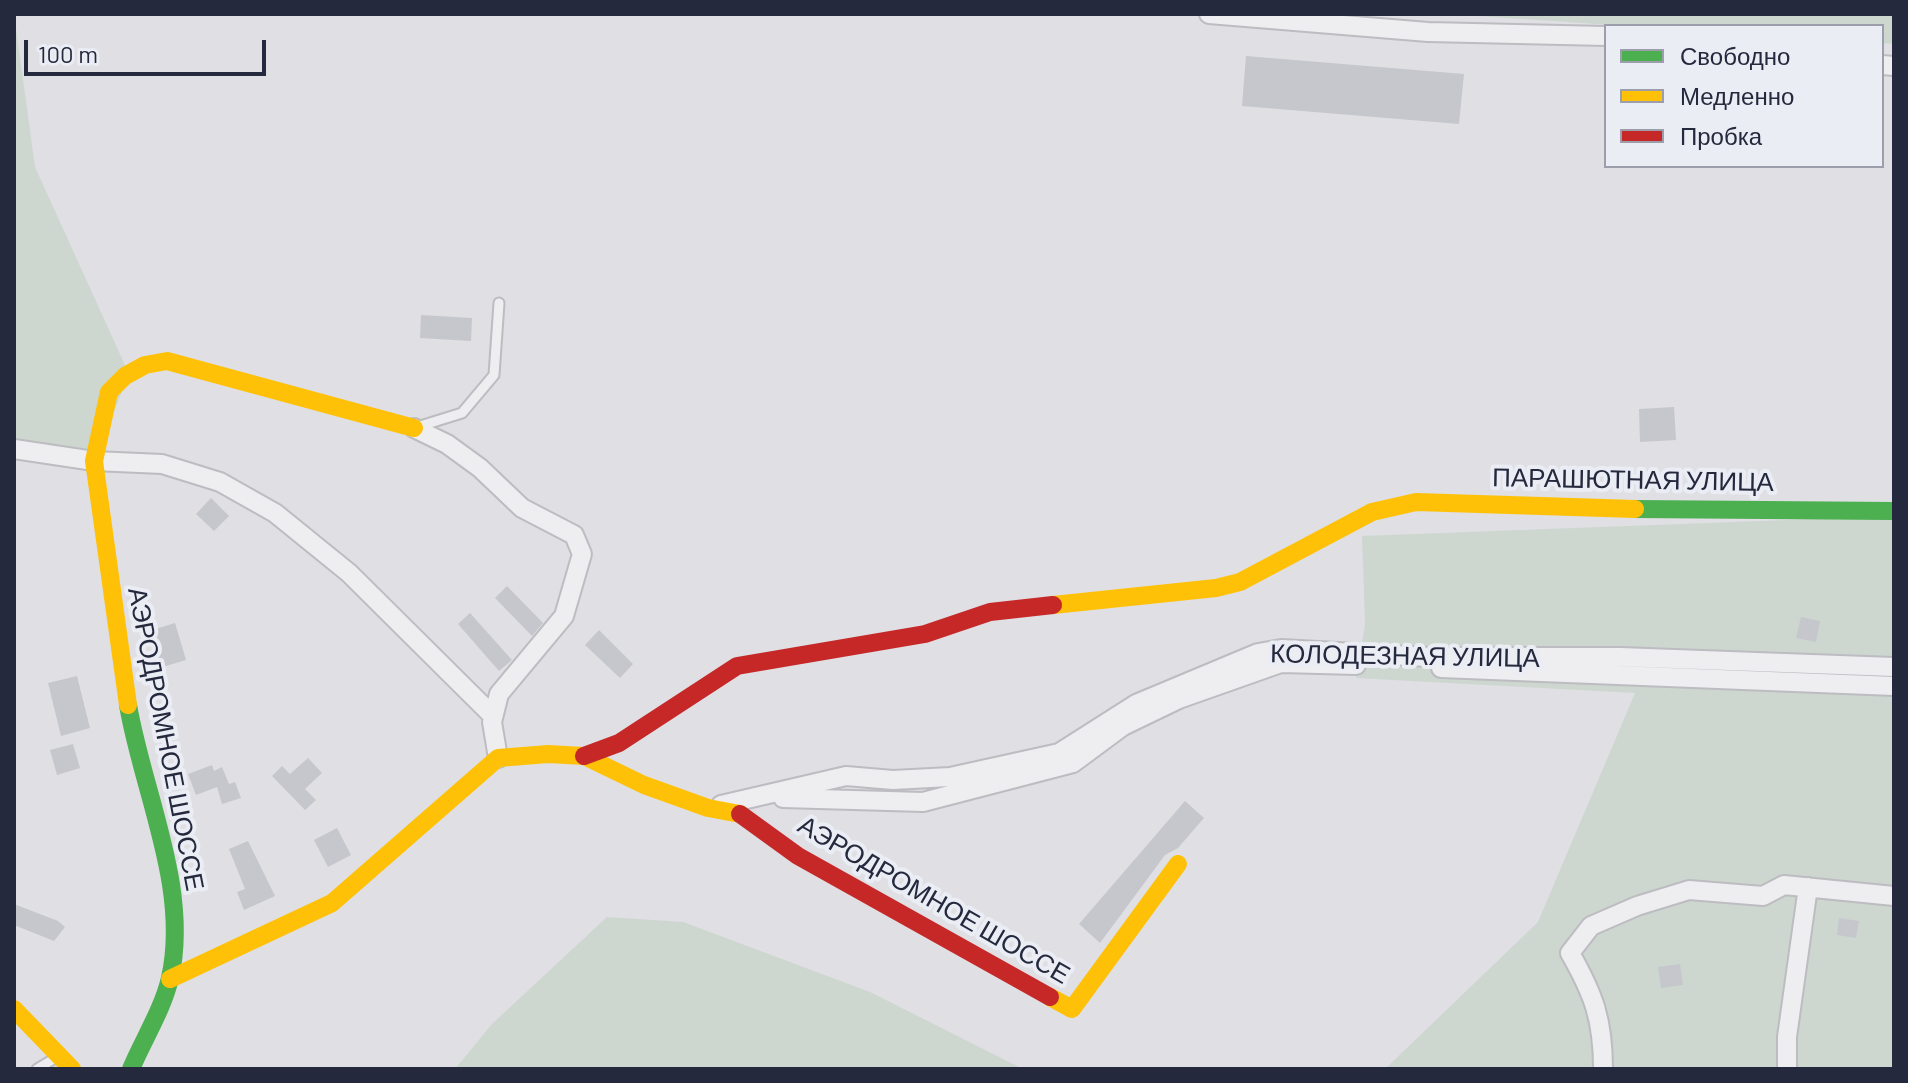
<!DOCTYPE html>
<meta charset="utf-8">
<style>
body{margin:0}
#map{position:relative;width:1908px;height:1083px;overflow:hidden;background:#dfdfe4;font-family:Barlow,sans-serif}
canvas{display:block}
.frame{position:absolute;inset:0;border:16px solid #25293d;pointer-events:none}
.legend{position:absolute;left:1604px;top:24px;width:280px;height:144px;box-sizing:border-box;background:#ebedf5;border:2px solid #9c9fab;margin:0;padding:10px 14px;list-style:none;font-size:24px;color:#25293d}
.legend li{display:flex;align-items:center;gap:16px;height:40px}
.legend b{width:40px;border:2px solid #9c9fab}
.scale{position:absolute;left:24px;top:40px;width:242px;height:36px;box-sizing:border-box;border:4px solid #25293d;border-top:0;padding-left:10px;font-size:24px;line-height:28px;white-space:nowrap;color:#25293d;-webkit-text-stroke:6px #ebedf5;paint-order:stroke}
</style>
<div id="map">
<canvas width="1908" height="1083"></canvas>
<div class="frame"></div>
<ul class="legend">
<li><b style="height:10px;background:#4caf50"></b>Свободно</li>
<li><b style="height:10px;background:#ffc107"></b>Медленно</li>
<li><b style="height:10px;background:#c62828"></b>Пробка</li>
</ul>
<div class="scale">100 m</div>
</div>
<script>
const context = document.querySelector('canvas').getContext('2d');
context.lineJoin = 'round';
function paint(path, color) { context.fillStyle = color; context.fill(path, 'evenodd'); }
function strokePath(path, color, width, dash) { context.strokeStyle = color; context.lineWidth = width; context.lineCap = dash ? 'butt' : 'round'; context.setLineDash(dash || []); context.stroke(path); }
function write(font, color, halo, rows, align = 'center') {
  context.font = font + ' Barlow,sans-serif'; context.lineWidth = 8; context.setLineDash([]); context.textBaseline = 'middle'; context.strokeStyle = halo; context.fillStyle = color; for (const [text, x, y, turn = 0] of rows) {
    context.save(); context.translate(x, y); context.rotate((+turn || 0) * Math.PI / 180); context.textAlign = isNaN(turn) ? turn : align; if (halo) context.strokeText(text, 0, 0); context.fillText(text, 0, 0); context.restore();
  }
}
const green = new Path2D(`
 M14 14 35 167 129 374 94 461 14 448Z
 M1449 14H1894V44L1882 43V26H1627Z
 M1894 516V1069H1385L1538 922 1635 693 1356 678 1365 624 1362 536Z
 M607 917 683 922 870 992 1023 1069H455L492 1024Z`);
const building = new Path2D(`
 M1246 56 1464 74 1459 124 1242 106Z
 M421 315 472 318 471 341 420 338Z
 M1674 407 1676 440 1640 442 1639 409Z
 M211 498 229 516 214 531 196 514Z
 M507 586 543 623 532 636 495 598Z
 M470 613 512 660 499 671 458 624Z
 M1801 617 1820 621 1816 642 1796 638Z
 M175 623 186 660 149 671 145 659 156 655 149 631Z
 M599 630 633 664 620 678 585 645Z
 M77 676 90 728 61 736 48 683Z
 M73 744 80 768 57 775 50 750Z
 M308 758 322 773 305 789 316 800 305 810 272 776 282 766 290 774Z
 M212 765 214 771 222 767 229 784 235 782 241 798 222 804 217 787 196 795 188 774Z
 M1185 801 1204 818 1178 848 1165 855 1100 943 1079 924Z
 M337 828 351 855 328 867 314 840Z
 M248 841 275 896 244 910 237 892 245 889 229 849Z
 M14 904 58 921 65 927 54 941 14 925Z
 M1839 918 1859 921 1856 938 1837 935Z
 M1680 964 1683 985 1661 988 1658 967Z`);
const lane = new Path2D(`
 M417 427 462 413 494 375 499 303
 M37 1069 57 1057`);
const street = new Path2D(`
 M1209 14 1428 32 1606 36
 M1882 65 1894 66
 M414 428 447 444 480 468 522 508 574 535 582 554 564 616 499 694 492 722 498 758
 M14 449 94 461 162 464 220 482 275 513 349 573 493 716
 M1441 668 1894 686
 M783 798 923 802 1073 763 1123 726 1179 699 1281 663 1356 665
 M721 805 846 776 893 780 950 777 1059 753 1136 704 1258 653 1281 649 1429 657H1620L1894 667
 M1603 1069C1603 1020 1594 995 1570 953L1591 926 1637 906 1689 890 1763 896 1784 885 1894 896
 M1787 1069V1037L1808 887`);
const fast = new Path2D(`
 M1635 509 1894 511
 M128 705C143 793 190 888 170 978 163 1009 143 1040 131 1069`);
const slow = new Path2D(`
 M1053 605 1216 588 1240 582 1372 512 1416 502 1635 509
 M128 705 94 461 109 392 125 376 145 365 167 361 414 428
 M170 979 332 903 498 758 548 754 584 756 644 785 708 808 740 814
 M1050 997 1072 1009 1178 864
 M14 1009 72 1069`);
const jam = new Path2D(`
 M584 756 619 743 737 666 925 634 990 612 1053 605
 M740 814 798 856 1050 997`);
const streetNames = [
 ["ПАРАШЮТНАЯ УЛИЦА",1633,480,1],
 ["КОЛОДЕЗНАЯ УЛИЦА",1405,656,1],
 ["АЭРОДРОМНОЕ ШОССЕ",166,739,79],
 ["АЭРОДРОМНОЕ ШОССЕ",934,900,30]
];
paint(green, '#cdd7cf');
paint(building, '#c6c7cc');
strokePath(lane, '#bcbcc1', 13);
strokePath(street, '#bcbcc1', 22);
strokePath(lane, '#eeeef1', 9);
strokePath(street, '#eeeef1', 18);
strokePath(fast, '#4caf50', 18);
strokePath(slow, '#ffc107', 18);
strokePath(jam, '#c62828', 18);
write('26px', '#25293d', '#ebedf5', streetNames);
</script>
